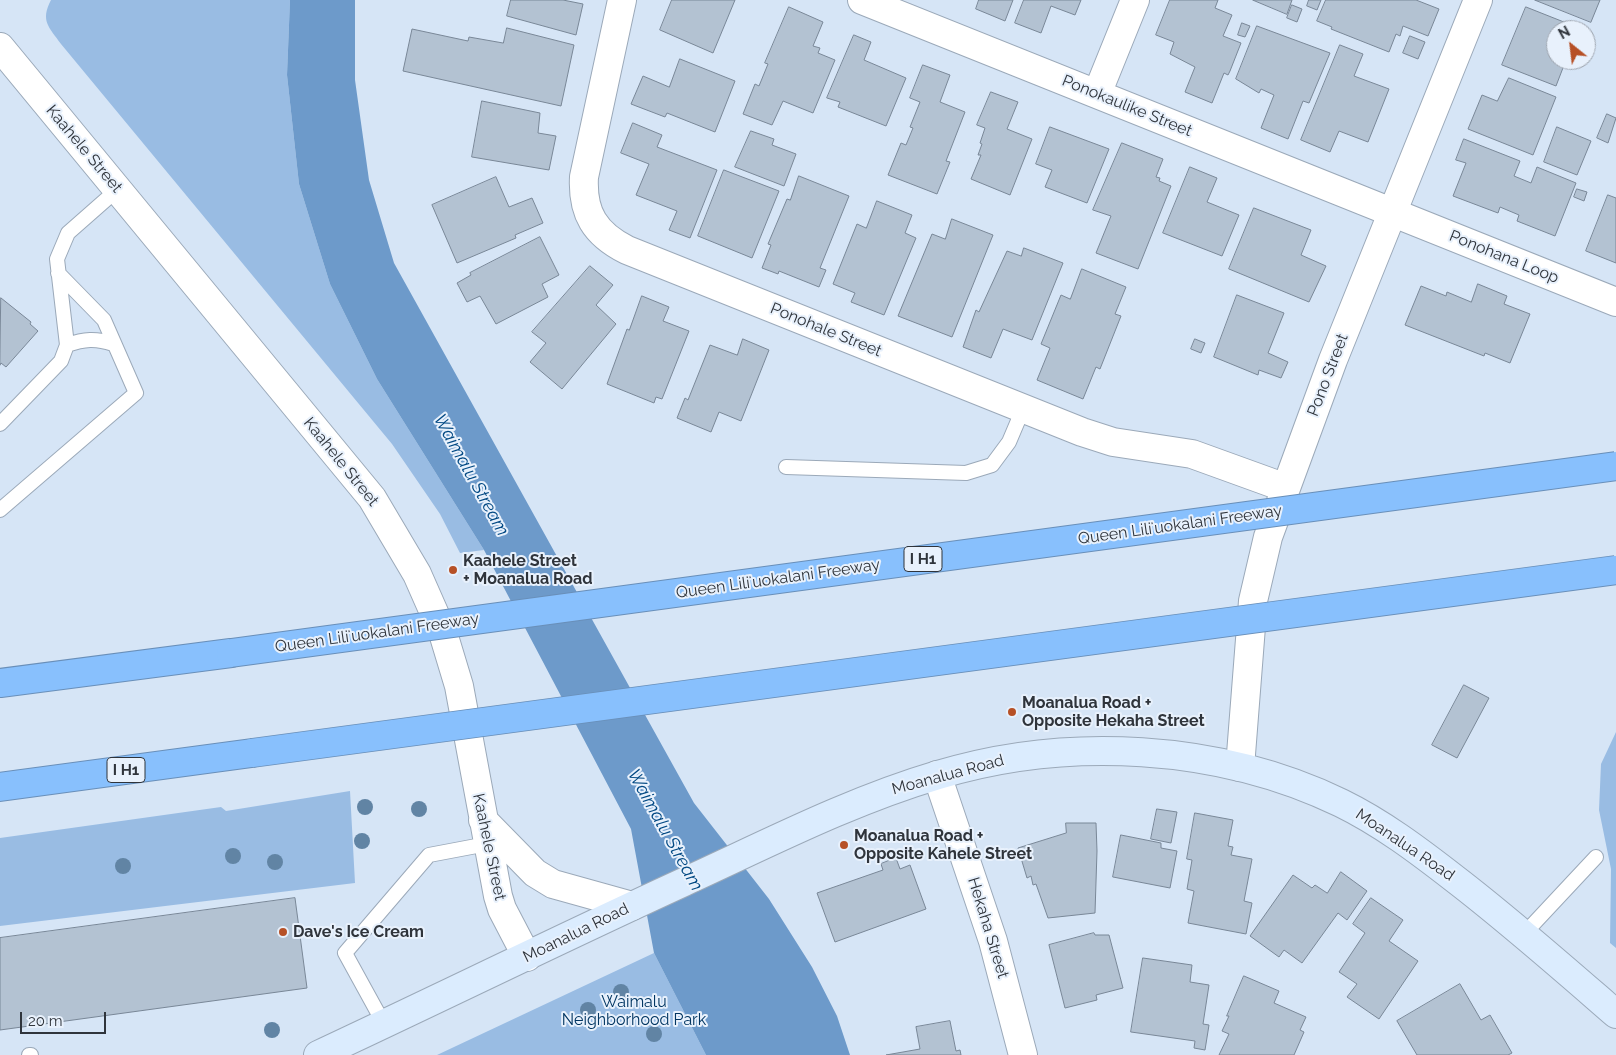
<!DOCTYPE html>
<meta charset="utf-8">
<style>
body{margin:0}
#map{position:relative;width:1616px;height:1055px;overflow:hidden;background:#d6e5f6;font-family:Raleway,sans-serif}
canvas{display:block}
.north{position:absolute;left:1546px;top:20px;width:50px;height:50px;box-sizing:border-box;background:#e8f1fc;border:1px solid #9ea5af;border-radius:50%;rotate:331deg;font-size:14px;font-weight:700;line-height:20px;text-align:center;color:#2f343b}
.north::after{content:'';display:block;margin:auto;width:18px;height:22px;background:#b65026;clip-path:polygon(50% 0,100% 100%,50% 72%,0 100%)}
.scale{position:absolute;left:20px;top:1012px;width:86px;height:22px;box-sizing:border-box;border:2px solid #2f343b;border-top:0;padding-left:6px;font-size:15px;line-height:18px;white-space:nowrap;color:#2f343b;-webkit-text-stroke:4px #e8f1fc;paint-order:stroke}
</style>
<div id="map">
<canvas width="1616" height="1055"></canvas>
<div class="north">N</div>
<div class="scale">20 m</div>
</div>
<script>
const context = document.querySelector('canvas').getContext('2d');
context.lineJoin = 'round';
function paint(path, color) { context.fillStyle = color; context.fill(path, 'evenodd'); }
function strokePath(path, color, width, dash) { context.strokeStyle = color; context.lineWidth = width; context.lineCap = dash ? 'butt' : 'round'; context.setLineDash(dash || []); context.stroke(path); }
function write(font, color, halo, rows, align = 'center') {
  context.font = font + ' Raleway,sans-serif'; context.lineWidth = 4; context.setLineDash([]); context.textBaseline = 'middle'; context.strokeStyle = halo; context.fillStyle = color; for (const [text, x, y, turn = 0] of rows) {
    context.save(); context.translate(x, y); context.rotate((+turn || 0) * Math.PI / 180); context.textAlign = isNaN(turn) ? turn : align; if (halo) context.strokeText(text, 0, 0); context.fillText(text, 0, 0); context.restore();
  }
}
const green = new Path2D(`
 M51 0H290L287 75 299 184 330 284 377 379 484 550 460 553 440 514 392 444 61 44C49 27 40 21 51 0Z
 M1616 732V948L1610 943 1611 869 1599 810 1601 764Z
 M350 791 355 883 0 926V838L221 807 226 811Z
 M654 953 706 1055H437Z`);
const water = new Path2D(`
 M290 0H355V80L369 180 394 263 694 803 769 899 812 967 837 1016 850 1055H706L654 953 631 829 484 550 377 379 330 284 299 184 287 75Z`);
const building = new Path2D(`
 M511 0H563L583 4 576 35 507 16Z
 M672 0H735L713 53 660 30Z
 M979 0H1013L1005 21 976 9Z
 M1024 0H1081L1075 15 1051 6 1041 33 1015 23Z
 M1170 0H1218L1215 8 1232 15 1223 36 1241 43 1230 71 1228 75 1224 73 1212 103 1185 92 1195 67 1170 54 1174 42 1156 35Z
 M1253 0H1292L1287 14Z
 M1309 0H1321L1317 10 1307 6Z
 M1326 0H1416L1439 9 1428 36 1403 26 1400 36 1396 34 1389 52 1331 29 1332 27 1317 21Z
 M1535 0H1600L1591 22Z
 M1292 5 1302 9 1297 22 1287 18Z
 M789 7 823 22 813 46 820 48 818 53 835 60 813 113 783 101 772 125 743 114 755 84 759 86 768 64 765 63Z
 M1526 7 1579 28 1578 30H1556V60H1566L1556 86 1502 65Z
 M1242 23 1250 26 1245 37 1238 35Z
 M1257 26 1330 53 1309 103 1303 101 1288 139 1261 128 1274 95 1261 89 1259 93 1236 79Z
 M507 28 574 45 561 106 403 71 412 29 468 41 469 37 503 43Z
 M854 35 871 42 864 60 906 78 886 126 838 107 840 102 827 98Z
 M1410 36 1425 42 1418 59 1403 53Z
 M1340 45 1363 54 1354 76 1389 89 1368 142 1339 131 1330 152 1301 140Z
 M680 59 735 81 715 132 667 113 665 117 631 104 643 76 669 87Z
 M923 65 950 75 940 102 965 112 946 161 950 162 937 194 888 175 901 143 906 145 913 128 910 127 920 102 910 98Z
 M1509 78 1556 97 1533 155 1468 129 1482 95 1497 101Z
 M991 92 1018 102 1007 129 1032 139 1010 195 971 179 981 155H978L982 144 980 143 985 128 977 125Z
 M482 101 540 113 538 133 556 136 549 170 472 157Z
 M1607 114 1616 118 1608 143 1597 138Z
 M633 123 662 135 657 147 717 170 690 238 669 230 677 211 636 195 649 164 621 153Z
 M1050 127 1109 149 1087 203 1045 187 1052 170 1036 164Z
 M1557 127 1591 141 1577 175 1544 162Z
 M751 131 774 139 772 145 796 154 784 186 735 167Z
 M1464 139 1520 161 1514 176 1531 183 1537 167 1576 183 1555 236 1517 221 1519 215 1500 207 1498 213 1453 196 1466 163 1456 160Z
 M1122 143 1163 159 1156 177 1160 178 1159 181 1171 186 1138 269 1096 253 1111 216 1093 210Z
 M1190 167 1217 178 1207 202 1239 215 1222 256 1163 233Z
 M724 170 779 191 752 258 698 236Z
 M799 176 849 196 820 268 826 270 819 287 779 271 778 274 762 268 771 245 768 244 787 199 790 200Z
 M496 177 509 207 532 198 543 223 515 235 516 238 457 263 432 205Z
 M1577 189 1587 192 1584 201 1574 197Z
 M1608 195 1616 198V263L1586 251Z
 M877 201 912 215 905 233 916 238 884 315 851 302 855 293 833 284 857 224 866 228Z
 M1254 208 1311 230 1301 255 1326 266 1309 302 1229 269Z
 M952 219 993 235 952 337 898 316 932 234 945 239Z
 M540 237 559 275 542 284 548 297 496 324 480 296 467 302 457 283 471 275 470 273Z
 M1024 248 1063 263 1032 340 1003 329 991 358 963 347 976 310 979 312 1007 251 1021 256Z
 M590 266 613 285 596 305 616 324 562 389 530 362 546 343 532 332Z
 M1082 269 1126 287 1115 314 1121 316 1100 369 1096 367 1083 399 1037 380 1050 348 1041 344 1061 295 1070 299Z
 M1478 284 1507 296 1504 304 1530 314 1510 363 1485 353 1484 356 1405 325 1421 286 1446 296 1447 292 1471 302Z
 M1237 295 1284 313 1268 353 1288 362 1281 378 1259 370 1258 375 1214 357Z
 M642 296 669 307 663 321 689 331 662 399 656 397 654 403 607 384 627 329 629 330Z
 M1 298 31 322 30 324 38 331 6 367 1 363 0 365Z
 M743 339 769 350 741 421 719 412 711 432 677 418 685 398 688 400 710 345 737 355Z
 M1195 339 1205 343 1201 353 1191 349Z
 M1464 685 1489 698 1457 758 1432 745Z
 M1157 809 1177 812 1171 843 1151 839Z
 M1195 813 1233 820 1228 846 1233 847 1231 855 1252 859 1244 901 1252 903 1246 934 1188 923 1194 891 1187 889 1192 860 1187 859Z
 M1066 823H1096L1097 851 1095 913 1048 918 1036 884 1033 885 1031 876 1027 878 1018 848 1066 833Z
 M1121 835 1161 843V848L1177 851 1170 888 1113 877Z
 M896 858 900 869 910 865 926 909 835 942 817 893 883 870 881 864Z
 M1341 872 1367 891 1347 920 1338 913 1302 963 1284 950 1279 957 1250 936 1293 875 1312 888 1315 885 1327 893Z
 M295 898 307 988 0 1030V938Z
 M1371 898 1403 920 1389 941 1418 961 1379 1019 1347 997 1357 984 1339 972 1365 933 1353 924Z
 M1094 933 1095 935H1109L1123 988 1096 995 1097 1000 1065 1008 1049 945Z
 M1143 958 1192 965 1190 982 1209 985 1203 1024 1209 1025 1205 1050 1194 1048 1195 1041 1131 1032Z
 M1244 976 1279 991 1274 1003 1306 1017 1300 1030 1304 1032 1294 1055H1219L1229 1034 1222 1031 1229 1016H1227Z
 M1460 984 1481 1020 1490 1015 1512 1053 1508 1055H1417L1397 1021Z
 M950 1021 956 1051 960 1050 961 1055H886L920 1049 916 1027Z`);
const service = new Path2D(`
 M67 345C84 339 96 338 113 344
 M0 424 61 361 67 345 57 259 68 233 118 189
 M786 467 966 473 992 465 1009 442 1023 409
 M0 510 136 393 104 320 58 273
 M1524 934 1596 857
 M384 1024 345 953 429 855 487 844
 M29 1055H31`);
const minor = new Path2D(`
 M622 0 584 177C582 213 595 234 627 250L1082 432 1113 442 1192 454 1286 488
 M862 0 1616 302
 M1097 94 1135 0
 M1240 767 1253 601 1268 537 1333 360 1478 0`);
const tertiary = new Path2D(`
 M0 47 372 498 417 574 443 633 459 686 498 896 502 909 527 957
 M937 775 993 941 1023 1055
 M483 820 535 873 553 884 632 906`);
const secondary = new Path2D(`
 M318 1055C440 998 562 938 684 882 767 844 850 801 938 775 1067 736 1219 744 1341 803 1382 823 1419 851 1455 879 1511 922 1563 968 1616 1014`);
const motorway = new Path2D(`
 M0 683 231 653
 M0 787 252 753`);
const motorwayBridge = new Path2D(`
 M231 653 1616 466
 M252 753 1616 570`);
const trees = [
 [365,807],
 [419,809],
 [362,841],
 [233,856],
 [275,862],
 [123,866],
 [621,992],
 [588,1010],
 [272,1030],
 [654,1034]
];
const markers = [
 [453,570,5,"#b65026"],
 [1012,712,5,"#b65026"],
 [844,845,5,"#b65026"],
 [283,932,5,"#b65026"]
];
const shields = [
 [923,559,38],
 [126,770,38]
];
const shieldNames = [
 ["I H1",923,559],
 ["I H1",126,770]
];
const streetNames = [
 ["Ponokaulike Street",1127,106,22],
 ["Kaahele Street",84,149,50],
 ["Ponohana Loop",1504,257,22],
 ["Ponohale Street",826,330,22],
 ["Pono Street",1328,375,-69],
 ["Kaahele Street",341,462,51],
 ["Queen Liliʻuokalani Freeway",1180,525,-8],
 ["Queen Liliʻuokalani Freeway",778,579,-8],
 ["Queen Liliʻuokalani Freeway",377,633,-8],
 ["Moanalua Road",948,775,-15],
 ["Moanalua Road",1405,845,34],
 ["Kaahele Street",489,847,78],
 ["Hekaha Street",988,928,73],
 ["Moanalua Road",576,933,-26]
];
const poiNames = [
 ["Kaahele Street",463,561],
 ["+ Moanalua Road",463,579],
 ["Moanalua Road +",1022,703],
 ["Opposite Hekaha Street",1022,721],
 ["Moanalua Road +",854,836],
 ["Opposite Kahele Street",854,854],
 ["Dave's Ice Cream",293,932]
];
const parkNames = [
 ["Waimalu",634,1002],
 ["Neighborhood Park",634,1020]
];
const waterNames = [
 ["Waimalu Stream",471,475,61],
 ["Waimalu Stream",665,830,61]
];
paint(green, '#99bce3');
paint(water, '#6d9aca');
paint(building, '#b3c2d2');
strokePath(building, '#798797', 1);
strokePath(service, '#9ba9b9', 16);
strokePath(minor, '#9ba9b9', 30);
strokePath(tertiary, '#9ba9b9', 30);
strokePath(secondary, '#9ba9b9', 30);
strokePath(motorway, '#698fb9', 30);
strokePath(service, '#fff', 14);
strokePath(minor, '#fff', 28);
strokePath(tertiary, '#fff', 28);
strokePath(secondary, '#dbecfe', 28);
strokePath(motorway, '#88c0fd', 28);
strokePath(motorwayBridge, '#698fb9', 30, []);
strokePath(motorwayBridge, '#88c0fd', 28);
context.fillStyle = '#6184a4';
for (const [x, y] of trees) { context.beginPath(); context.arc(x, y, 8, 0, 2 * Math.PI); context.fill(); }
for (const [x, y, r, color] of markers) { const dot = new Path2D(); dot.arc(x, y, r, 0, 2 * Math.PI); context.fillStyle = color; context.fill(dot); strokePath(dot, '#e8f1fc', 2); }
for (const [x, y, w] of shields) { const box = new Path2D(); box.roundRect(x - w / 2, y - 12.5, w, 25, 4); context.fillStyle = '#e8f1fc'; context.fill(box); strokePath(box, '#2f343b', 1); }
write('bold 15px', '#2f343b', null, shieldNames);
write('16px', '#2f343b', '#e8f1fc', streetNames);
write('bold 16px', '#2f343b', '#e8f1fc', poiNames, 'left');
write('16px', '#013561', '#e8f1fc', parkNames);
write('italic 18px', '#004883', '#e8f1fc', waterNames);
</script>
